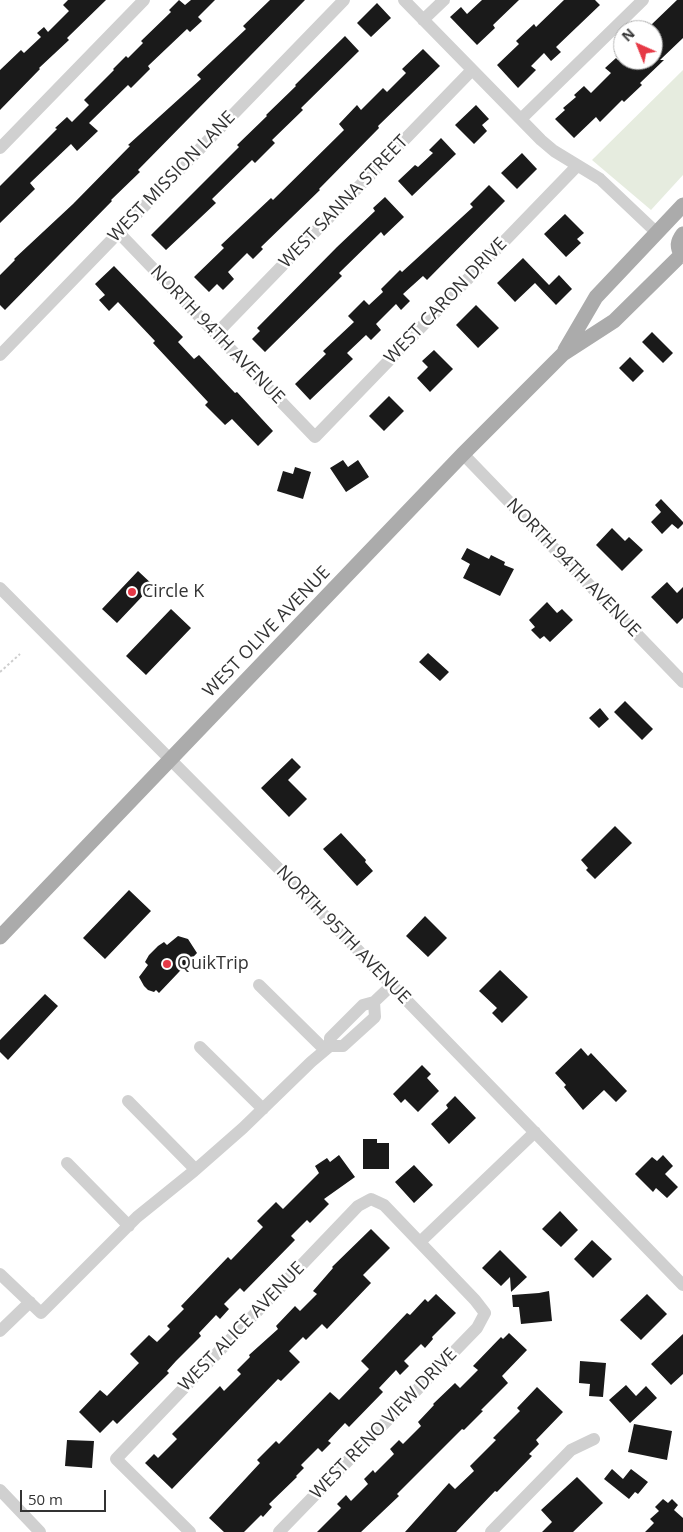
<!DOCTYPE html>
<style>
body{margin:0}
#map{position:relative;width:683px;height:1532px;overflow:hidden;background:#fff;font-family:"Open Sans",sans-serif}
canvas{display:block}
.north{position:absolute;left:613px;top:20px;width:50px;height:50px;box-sizing:border-box;background:#fff;border:1px solid #adadad;border-radius:50%;rotate:316deg;font-size:14px;font-weight:700;line-height:20px;text-align:center;color:#333}
.north::after{content:'';display:block;margin:auto;width:18px;height:22px;background:#e63946;clip-path:polygon(50% 0,100% 100%,50% 72%,0 100%)}
.scale{position:absolute;left:20px;top:1490px;width:86px;height:22px;box-sizing:border-box;border:2px solid #333;border-top:0;padding-left:6px;font-size:15px;line-height:18px;white-space:nowrap;color:#333;-webkit-text-stroke:4px #fff;paint-order:stroke}
</style>
<div id="map">
<canvas width="683" height="1532"></canvas>
<div class="north">N</div>
<div class="scale">50 m</div>
</div>
<script>
const context = document.querySelector('canvas').getContext('2d');
context.lineJoin = 'round';
function paint(path, color) { context.fillStyle = color; context.fill(path, 'evenodd'); }
function strokePath(path, color, width, dash) { context.strokeStyle = color; context.lineWidth = width; context.lineCap = dash ? 'butt' : 'round'; context.setLineDash(dash || []); context.stroke(path); }
function write(font, color, halo, rows, align = 'center') {
  context.font = font + ' "Open Sans",sans-serif'; context.lineWidth = 5; context.setLineDash([]); context.textBaseline = 'middle'; context.strokeStyle = halo; context.fillStyle = color; for (const [text, x, y, turn = 0] of rows) {
    context.save(); context.translate(x, y); context.rotate((+turn || 0) * Math.PI / 180); context.textAlign = isNaN(turn) ? turn : align; if (halo) context.strokeText(text, 0, 0); context.fillText(text, 0, 0); context.restore();
  }
}
const green = new Path2D(`
 M683 70V175L651 210 592 160Z`);
const building = new Path2D(`
 M68 0H106L67 38 69 40 39 68 40 69 0 110V70L21 50 24 53 41 37 37 33 44 27 48 32 69 11 63 5Z
 M179 0 185 5 191 0H215L198 17 202 21 190 32 187 29 148 66 150 69 131 88 128 85 89 123 98 131 77 151 71 144 30 183 35 189 0 223V186L57 129 55 128 67 117 72 122 89 105 84 100 114 70 113 69 126 56 128 58 143 43 141 41 171 12 169 10Z
 M270 0H305L138 170 140 172 111 200 112 201 5 310 0 305V275L15 260 14 259 73 204 130 146 128 145 201 79 197 75 246 29 243 26Z
 M482 0H519L493 25 495 28 477 45 450 17 461 7 467 14Z
 M564 0H595L600 5 556 47 561 52 551 61 544 53 531 66 536 70 518 88 497 65 519 44 516 41 534 24 536 27Z
 M677 0H683V38L660 60H664L640 83 642 85 624 102 622 100 600 122 596 117 574 138 555 119 565 110 563 108 576 97 574 95 584 86 591 93 611 73 605 68 616 58 618 60H653V27L651 25Z
 M377 3 391 18 371 37 357 23Z
 M345 36 359 51 301 108 303 110 272 140 275 143 255 163 252 160 212 199 216 203 166 250 151 235 239 147 237 145 267 116 266 115 296 86 295 85Z
 M423 49 440 66 378 126 379 128 319 189 320 190 261 247 263 249 253 259 247 253 228 272 234 279 223 290 217 284 209 292 194 277 224 248 221 245 271 198 273 200 344 130 339 124 357 105 361 110 383 88 387 92 406 73 402 69Z
 M476 105 489 119 482 125 487 131 474 144 455 125Z
 M441 138 456 154 412 196 398 181 415 165 418 167 433 153 429 150Z
 M522 153 537 169 517 189 501 173Z
 M489 185 505 201 427 280 423 276 403 294 410 301 401 310 396 304 376 324 381 330 371 340 366 335 347 353 353 359 310 400 295 384 326 354 323 351 354 322 348 316 364 300 369 305 383 292 381 289 400 270 402 272 473 207 470 204Z
 M385 197 404 217 384 236 381 232 339 273 342 276 265 352 252 339 260 331 257 328 337 247 375 211 373 208Z
 M565 214 584 233 577 239 581 243 566 257 544 234Z
 M523 258 549 285 559 275 572 289 556 305 535 283 515 302 497 283Z
 M114 266 183 337 178 342 194 359 199 355 235 393 237 392 273 431 258 446 232 419 225 425 205 405 208 402 153 343 155 341 118 302 109 311 99 300 105 295 95 284Z
 M476 305 499 328 478 348 456 325Z
 M652 332 673 353 663 363 642 342Z
 M434 350 453 369 430 392 417 378 428 367 422 361Z
 M630 357 644 371 633 382 619 368Z
 M389 396 404 411 384 431 369 416Z
 M343 460 348 467 358 460 369 477 346 492 330 468Z
 M295 467 311 472 303 499 277 491 283 471 293 474Z
 M661 499 683 522V524L678 529 672 524 662 534 651 522 661 512 655 505Z
 M612 528 625 541 629 537 643 550 622 571 596 545Z
 M467 548 489 559 491 555 505 562 504 565 514 569 500 596 463 578 470 564 461 559Z
 M138 571 153 585 117 623 102 609Z
 M667 582 677 593 683 587V618L677 624 651 597Z
 M547 602 557 613 562 609 573 620 550 642 544 636 540 639 531 630 535 627 529 620Z
 M171 609 191 628 146 675 126 656Z
 M428 653 449 672 440 681 419 662Z
 M625 701 653 729 642 740 614 712Z
 M600 708 609 719 599 728 589 718Z
 M292 758 301 767 288 780 307 799 289 817 261 788Z
 M615 826 632 843 595 879 586 870 588 868 581 860Z
 M341 833 366 860 365 862 373 871 357 886 323 849Z
 M129 890 151 911 105 959 83 938Z
 M425 916 447 938 428 957 406 936Z
 M178 936 188 939 197 953 159 993 156 990 154 992 148 990 144 986 139 977 148 965 145 962 149 955 158 946 164 942 167 945Z
 M500 970 528 997 502 1023 492 1013 497 1008 479 991Z
 M45 994 58 1006 8 1060 0 1052V1040Z
 M581 1048 588 1056 591 1053 627 1091 616 1102 604 1090 583 1110 564 1087 566 1085 555 1073Z
 M422 1065 431 1074 427 1078 439 1091 418 1112 405 1099 401 1103 393 1094Z
 M455 1096 476 1118 449 1144 431 1124 448 1108 446 1105Z
 M363 1139H377V1143H389V1169H363Z
 M339 1155 355 1177 324 1199 329 1204 310 1223 307 1220 291 1236 295 1240 244 1292 240 1288 224 1304 229 1309 220 1319 216 1315 199 1333 201 1336 176 1361 167 1371 169 1373 117 1424 113 1420 100 1433 79 1412 100 1390 107 1396 139 1363 130 1354 149 1335 157 1342 170 1329 167 1326 184 1309 181 1306 228 1257 231 1260 263 1227 257 1221 276 1202 283 1209 319 1173 315 1166 327 1158 330 1162Z
 M663 1155 673 1166 665 1174 678 1187 667 1198 656 1188 653 1192 635 1174 652 1157 657 1161Z
 M414 1165 433 1185 414 1203 395 1182Z
 M560 1211 578 1230 561 1247 542 1229Z
 M371 1229 390 1248 363 1275 371 1283 327 1329 322 1324 306 1340 303 1337 289 1351 300 1362 281 1381 278 1379 172 1489 145 1463 154 1454 158 1458 177 1439 172 1434 220 1386 224 1391 241 1374 237 1370 250 1357 249 1355 278 1329 276 1326 295 1306 300 1311 317 1294 313 1291 333 1268 332 1267Z
 M592 1240 612 1259 593 1278 574 1259Z
 M500 1250 527 1277 511 1292 510 1277 501 1286 482 1268Z
 M549 1291 552 1321 521 1324 519 1307H513L512 1295 539 1293Z
 M436 1294 456 1313 432 1337 433 1339 425 1348 421 1344 404 1361 409 1366 400 1375 396 1370 379 1388 383 1392 349 1427 345 1423 328 1441 331 1443 322 1452 318 1448 301 1465 304 1468 296 1476 297 1477 269 1504 272 1507 263 1517 261 1515 244 1532H224L209 1518 260 1463 257 1460 276 1441 279 1444 330 1392 339 1400 369 1369 361 1361 407 1313 410 1315 425 1299 428 1302Z
 M647 1294 667 1314 641 1340 620 1320Z
 M509 1333 527 1350 502 1376 508 1383 481 1410 483 1411 464 1430 462 1429 397 1494 399 1496 361 1532H317L341 1508 337 1504 346 1495 351 1501 368 1484 364 1479 373 1470 375 1473 394 1454 390 1449 399 1440 403 1444 421 1426 418 1422 434 1405 433 1404 455 1383 460 1388 478 1370 473 1366 501 1337 503 1339Z
 M683 1334V1374L671 1385 651 1364Z
 M580 1361 606 1363 603 1397 589 1396 590 1384 579 1383Z
 M626 1385 636 1396 646 1386 657 1398 630 1423 609 1400Z
 M537 1387 563 1412 536 1440 539 1444 529 1454 532 1456 497 1492 495 1491 456 1532H405L449 1483 455 1489 474 1471 470 1466 496 1440 493 1438 520 1411 517 1408Z
 M634 1424 672 1431 667 1460 628 1452Z
 M67 1440 94 1441 92 1468 65 1466Z
 M612 1469 623 1479 631 1469 648 1482 638 1494 635 1492 629 1499 604 1479Z
 M577 1477 603 1503 573 1532H542L552 1522 541 1510Z
 M663 1499 668 1503 672 1499 678 1505 674 1510 683 1518V1532H645L654 1523 650 1519 659 1511 655 1507Z`);
const path = new Path2D(`
 M0 672 20 654`);
const minor = new Path2D(`
 M404 0 541 140 554 151 600 179 657 233
 M423 20 444 0
 M521 119 643 0
 M0 148 144 0
 M118 232 315 437 577 166
 M216 334 472 70
 M0 355 344 0
 M463 454 683 682
 M0 588 287 877 683 1285
 M259 985 325 1050
 M330 1046V1038L363 1005 374 1002 392 985
 M200 1047 263 1109
 M128 1101 195 1169
 M67 1163 129 1226
 M420 1242 535 1132
 M0 1274 41 1313 137 1217 194 1171 243 1128 311 1062 330 1046H343L375 1017 374 1002
 M0 1331 30 1302
 M0 1490 40 1532
 M190 1532 116 1459 358 1206 371 1199 384 1205 475 1300 485 1313 477 1328 279 1532
 M491 1532 571 1450 594 1439`);
const major = new Path2D(`
 M681 255C677 246 677 242 683 234
 M565 350 596 297 683 205
 M0 937 463 454 563 354 614 321 683 253`);
const markers = [
 [132,592,5,"#e63946"],
 [167,964,5,"#e63946"]
];
const streetNames = [
 ["WEST MISSION LANE",172,177,-46],
 ["WEST SANNA STREET",344,202,-46],
 ["WEST CARON DRIVE",446,301,-46],
 ["NORTH 94TH AVENUE",217,335,46],
 ["NORTH 94TH AVENUE",573,568,46],
 ["WEST OLIVE AVENUE",267,632,-46],
 ["NORTH 95TH AVENUE",343,935,46],
 ["WEST ALICE AVENUE",242,1327,-46],
 ["WEST RENO VIEW DRIVE",384,1424,-46]
];
const poiNames = [
 ["Circle K",142,592],
 ["QuikTrip",177,964]
];
paint(green, '#e6ecdf');
paint(building, '#1a1a1a');
strokePath(path, '#cdcdcd', 2, [2.5, 2.5]);
strokePath(minor, '#d0d0d0', 12);
strokePath(major, '#ababab', 15);
for (const [x, y, r, color] of markers) { const dot = new Path2D(); dot.arc(x, y, r, 0, 2 * Math.PI); context.fillStyle = color; context.fill(dot); strokePath(dot, '#fff', 2); }
write('18px', '#333', '#fff', streetNames);
write('18px', '#333', '#fff', poiNames, 'left');
</script>
